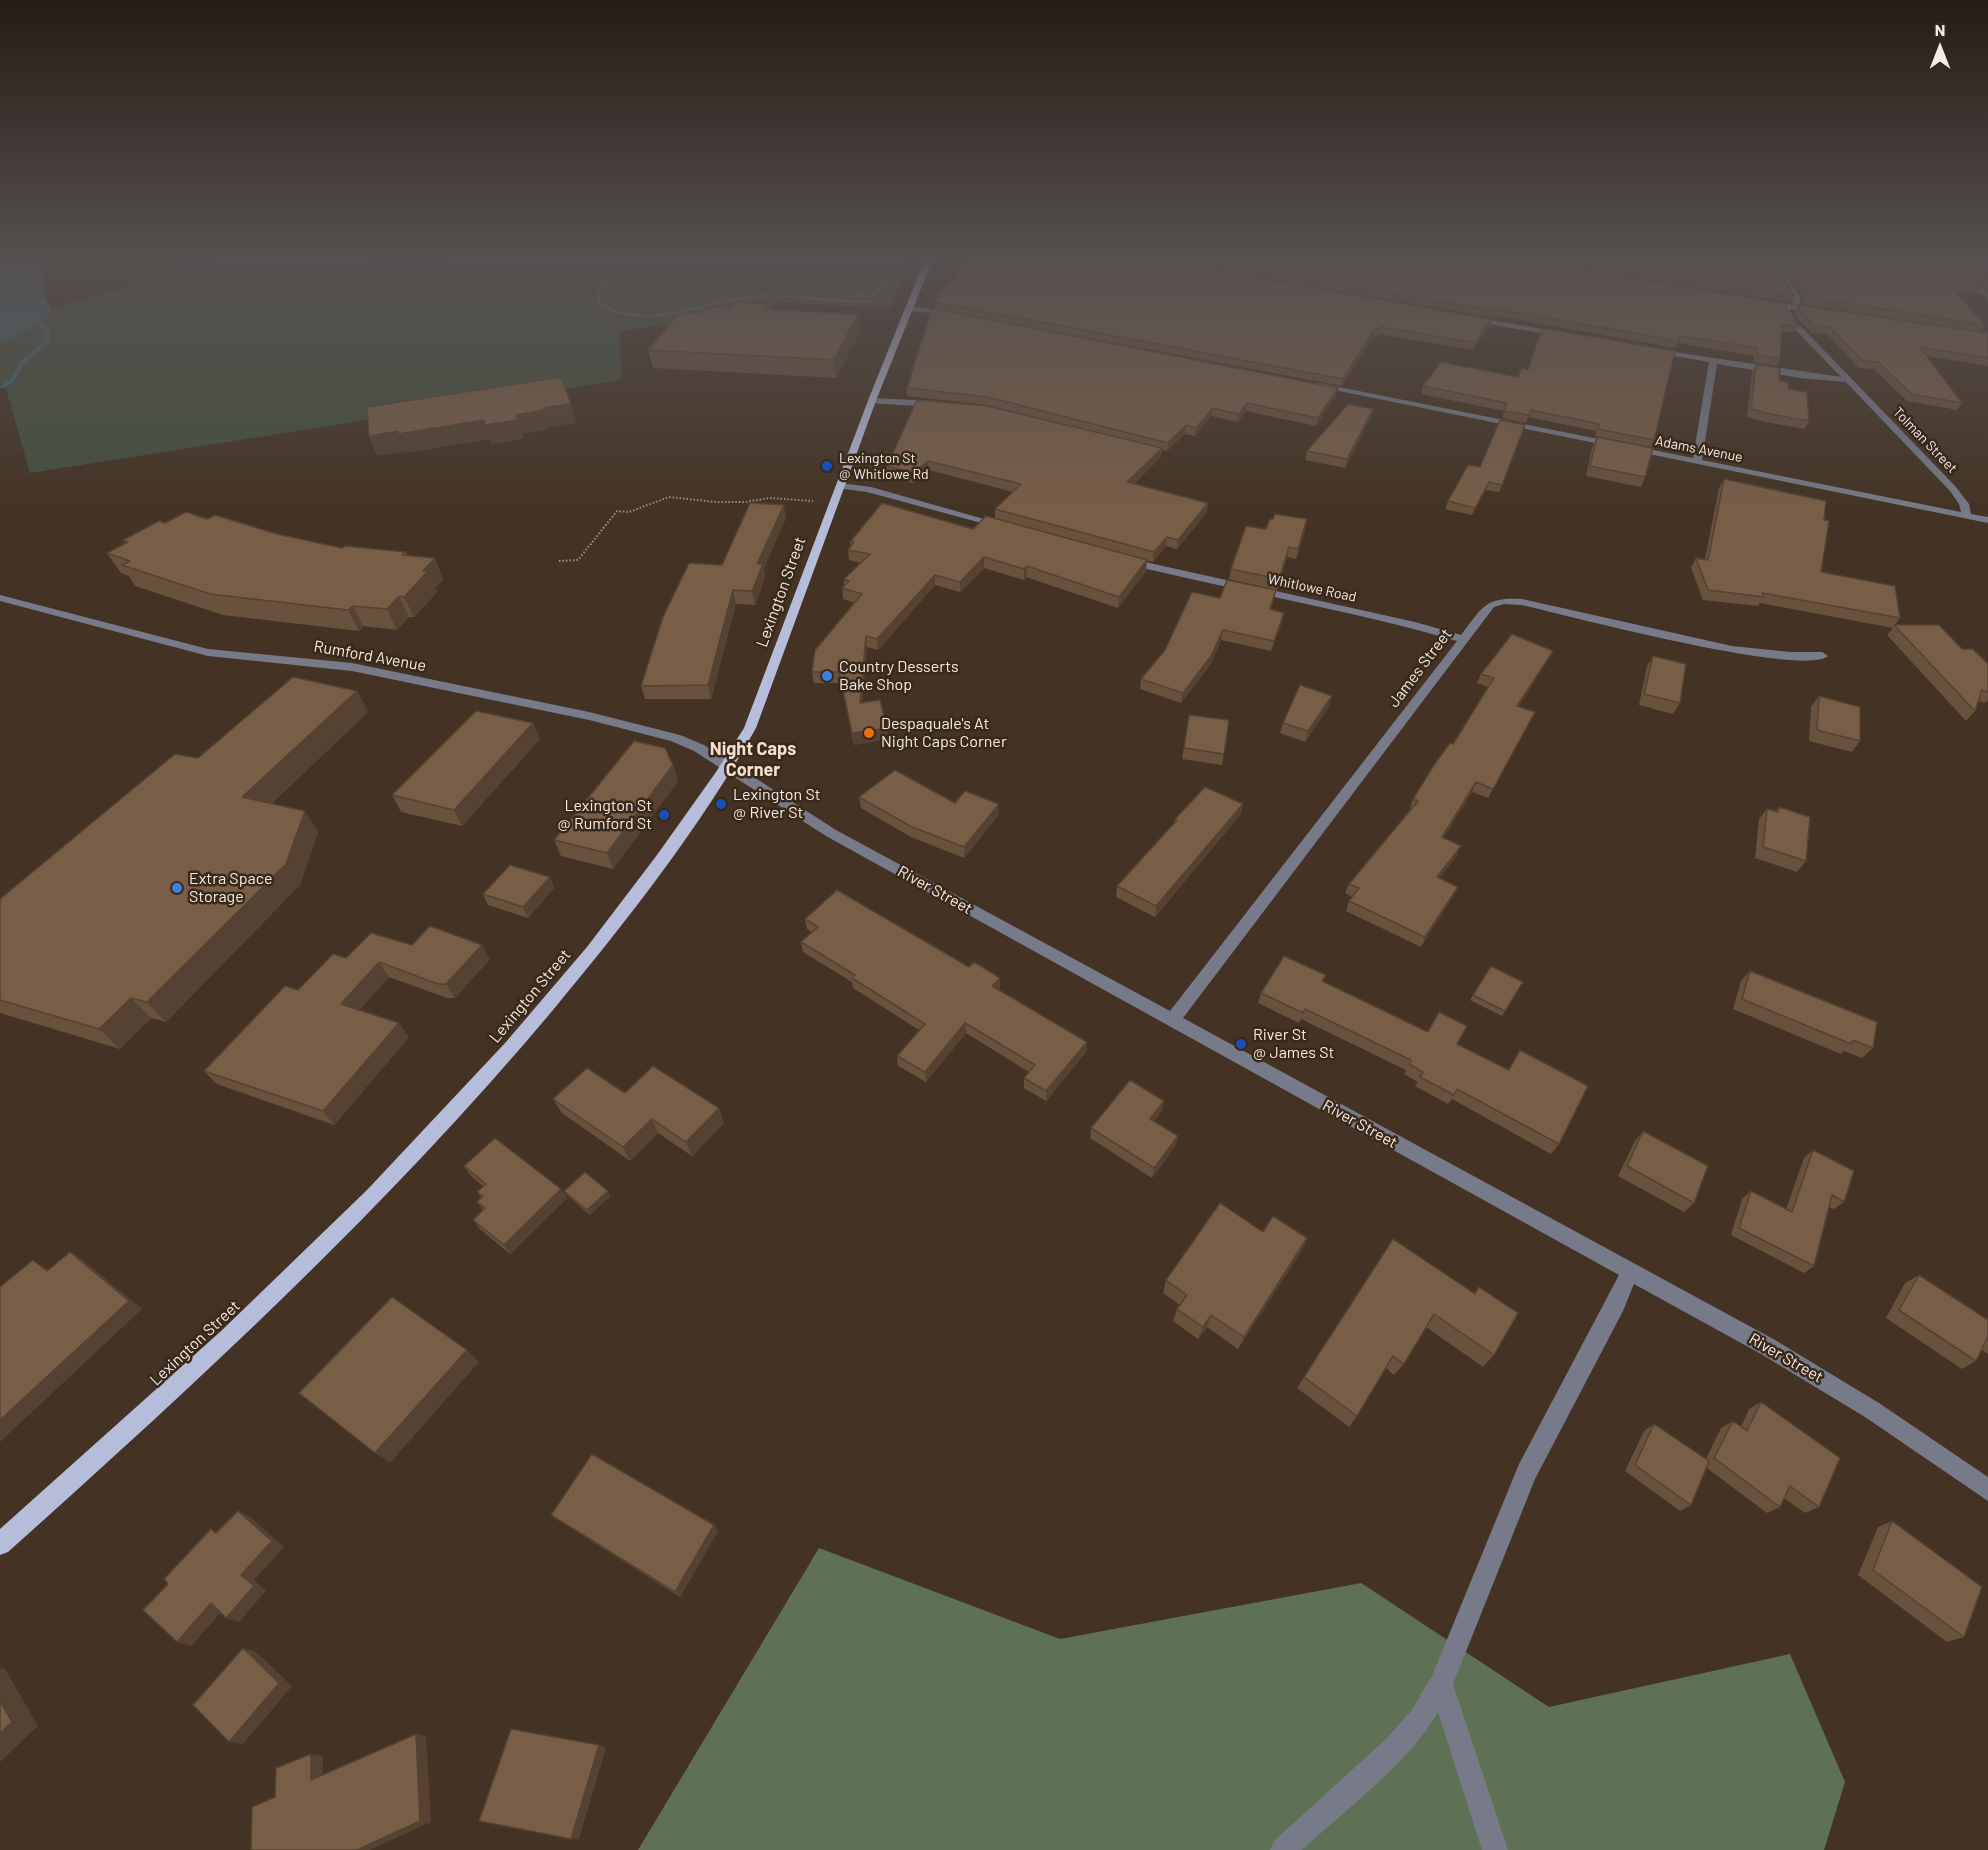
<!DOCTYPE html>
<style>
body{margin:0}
#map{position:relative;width:1988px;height:1850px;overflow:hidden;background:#443324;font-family:Barlow,sans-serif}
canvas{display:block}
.north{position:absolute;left:1910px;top:18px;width:60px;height:60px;-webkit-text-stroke:4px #39291b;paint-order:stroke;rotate:0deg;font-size:16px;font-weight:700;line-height:24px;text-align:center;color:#f7ece3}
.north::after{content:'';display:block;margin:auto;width:21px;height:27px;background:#f7ece3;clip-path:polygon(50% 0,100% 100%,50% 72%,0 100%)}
</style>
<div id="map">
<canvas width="1988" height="1850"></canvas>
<div class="north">N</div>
</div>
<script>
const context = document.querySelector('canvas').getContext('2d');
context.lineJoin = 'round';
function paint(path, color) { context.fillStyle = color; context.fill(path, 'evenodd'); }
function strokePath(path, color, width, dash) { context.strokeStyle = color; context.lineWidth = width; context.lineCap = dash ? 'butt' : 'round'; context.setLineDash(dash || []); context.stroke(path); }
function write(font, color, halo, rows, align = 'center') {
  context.font = font + ' Barlow,sans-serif'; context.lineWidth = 5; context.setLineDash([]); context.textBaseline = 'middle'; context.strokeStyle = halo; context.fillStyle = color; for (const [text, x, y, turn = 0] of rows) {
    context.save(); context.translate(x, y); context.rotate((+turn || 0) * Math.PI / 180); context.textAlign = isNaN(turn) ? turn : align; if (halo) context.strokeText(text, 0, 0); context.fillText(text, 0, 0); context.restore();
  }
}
const green = new Path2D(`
 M222 259H367L413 275 455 259H912L890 308 781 303 620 332 621 380 30 473 5 385H0V342C11 341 50 320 51 309Z`);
const forest = new Path2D(`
 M819 1548 1060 1639 1361 1583 1549 1707 1790 1654 1845 1782 1824 1850H638Z`);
const water = new Path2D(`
 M0 259H38C38 272 48 275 42 289L52 312C44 322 13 340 0 342Z`);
const stream = new Path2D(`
 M38 322H42L49 329 50 342C43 349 34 354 27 361 17 371 16 387 0 388V386L12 377 20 361 44 341 43 329 37 323Z`);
const path = new Path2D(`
 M645 259C623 267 596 276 599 304 649 333 706 299 759 296 796 294 832 303 869 301
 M855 294 869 297C887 287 884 274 897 259
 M559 561 578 560 617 511 629 512 669 497 716 502H745L770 498 813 501`);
const minor = new Path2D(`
 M1769 259H1777L1800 297 1801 306 1820 311 1816 313 1789 309 1794 319 1956 487 1969 504 1971 514 1988 517V523L1315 386 1319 383 1693 458 1709 362 1657 353 1653 351 1654 349 1841 377 1788 322 1782 310 1784 308 1762 303 1766 301 1793 305 1792 297ZM1717 364 1800 378 1846 382 1950 491 1959 504 1961 512 1702 460Z
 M1946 259H1954L1988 294V300Z
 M909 306 951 312 955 314 951 316 906 310 905 308Z
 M1473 317 1559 332 1563 334 1559 336 1470 321V317Z
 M872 398 935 401 939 404 935 407 869 403 868 401Z
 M840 483 871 487 1005 525 1000 528 867 492 837 488V484Z
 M1127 558 1415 622 1461 635C1483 607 1484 597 1522 599L1732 646 1790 652H1822L1828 656C1803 678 1565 615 1522 605L1504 604 1494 607 1183 1018 1775 1340 1879 1403 1988 1477V1501L1865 1417 1761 1354 1634 1284 1623 1311 1535 1479 1453 1684 1508 1850H1482L1438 1712C1410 1762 1345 1810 1302 1850H1270L1274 1841 1386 1739 1411 1711 1432 1676 1519 1464 1619 1275 826 836 694 751 671 741 589 720 352 671 208 656 0 601V595L208 649 352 663 589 712 680 735 704 745 836 830 1170 1011 1457 641C1347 609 1234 591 1123 563L1122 561Z`);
const major = new Path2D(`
 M925 259H933L877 398 756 728C701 827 625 923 553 1010 388 1207 199 1381 8 1552L0 1555V1529L220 1332 367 1190 506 1042 587 947 657 855 716 772 744 728 869 398Z`);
const wall = new Path2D(`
 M968 259H1147L1490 326 1473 350 1379 334 1377 336H1374L1342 386 936 309 935 302 971 259Z
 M1151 259H1505L1789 316 1799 326 1795 332H1781L1780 359 1776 366 1753 362 1754 356 1678 343 1675 348 1497 316 1496 318Z
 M1510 259H1773L1794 296 1790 302Z
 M1778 259H1954L1982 287 1978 294 1955 292 1985 325 1981 332 1803 304 1802 296Z
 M1956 259H1988V292Z
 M769 304 770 310 858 314 860 332 836 378 653 368 648 350 701 313 731 308Z
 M1798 305 1988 333V366L1927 356 1962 403 1957 410 1907 401 1874 369 1859 368 1826 334 1812 333 1797 318 1795 312Z
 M1441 362 1654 440 1651 447 1595 436 1596 431 1528 417 1526 423 1502 418 1504 411 1421 394 1423 386Z
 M1756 364 1779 381 1788 389 1809 421 1805 429 1766 422 1747 417 1752 372Z
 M907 388H1338L1336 396 1316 426 1246 411 1238 422 1211 416 1195 436 1185 434 1167 451 1162 450 1161 457 1134 484 1207 512 1177 549 1166 546 1153 562 995 518V509L1013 492 929 470 913 483 887 475V466L1066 425 988 405 907 396Z
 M1371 417 1345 468 1305 460 1307 451Z
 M1525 425 1499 492 1486 490 1472 515 1445 509 1448 501 1480 467Z
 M1597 437 1645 477 1641 487 1586 476 1592 447Z
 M1724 479 1824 520 1821 572 1900 618 1895 625 1962 649 1988 664V700L1985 703 1978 701 1975 711 1966 721 1887 635 1893 628 1760 603 1758 606 1703 600 1691 568 1696 558 1705 559 1719 488Z
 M786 518 764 568 765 577 755 605 736 604 711 699H645L641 686 722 565Z
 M207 519 342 548 406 552 408 556 443 579 435 588 437 592 414 617H409L397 630 363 626 359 631 223 615 135 586 129 576 121 573 107 553 125 543 123 540 165 523Z
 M973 529 1146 571 1118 608 1026 577 1024 580 984 568 960 592 935 585 878 650 867 647 862 702 887 728 888 739 854 745 841 683H814L812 672 855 603 843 599 842 588 844 586V579L861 563 849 560 848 550 851 546 850 542Z
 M1266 529 1305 530 1296 559 1287 557 1277 590 1229 579 1231 569Z
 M1276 590 1271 609 1282 622 1271 651 1221 640 1210 665 1181 703 1140 689 1141 679 1220 598Z
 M1553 651 1548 660 1518 707 1535 712 1488 798 1472 792 1444 837 1457 855 1439 878 1453 896 1421 947 1346 911 1349 901 1353 897 1345 893 1349 884 1411 809 1410 808 1413 799 1453 744 1488 687 1477 683 1481 674Z
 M1653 656 1680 703 1673 714 1639 705 1647 666Z
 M357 691 368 712 271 804 318 832 300 885 166 1022 151 1018 120 1049 0 1013V899L198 758Z
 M1819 696 1860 741 1852 752 1809 741 1811 707Z
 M1329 707 1305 742 1280 733 1283 723Z
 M1189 715 1224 754 1222 765 1182 759Z
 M540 739 462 826 401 812 392 795Z
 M673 765 678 781 613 869 561 856 554 840Z
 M859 797 955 803 999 804V814L964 858 911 837 861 808Z
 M1243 804 1240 815 1155 917 1116 897 1117 886 1174 823 1175 819Z
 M1779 807 1806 861 1797 872 1755 858 1759 819 1767 809 1776 811Z
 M550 877 554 888 528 918 488 905 483 894Z
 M805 919 1000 988 998 990 1087 1042 1086 1052 1046 1101 1024 1088V1078L1029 1072 966 1033 926 1082 898 1066 897 1056 919 1030 853 988 852 982 803 952 801 942 812 932 807 929Z
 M412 945 490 959 455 998H447L389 977 359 1010 409 1037 334 1125 217 1084 204 1071 298 990 346 958Z
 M1491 966 1523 982 1502 1016 1470 1000Z
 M1750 971 1873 1048 1862 1058 1844 1051 1841 1054 1733 1009 1741 981Z
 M1323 982 1428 1032 1457 1044 1508 1070 1520 1050 1559 1144 1551 1154 1452 1099 1448 1104 1415 1086 1418 1082 1404 1074 1406 1070 1301 1019 1299 1023 1258 1003 1261 993Z
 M625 1093 719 1108 724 1123 692 1156 658 1133 630 1161 562 1113 553 1099Z
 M1164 1101 1162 1111 1154 1121 1176 1145 1152 1178 1090 1138 1091 1128Z
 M1643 1131 1694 1203 1684 1212 1618 1176 1635 1141Z
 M1813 1150 1844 1202 1834 1209 1829 1207 1814 1266 1804 1273 1731 1235 1742 1199 1751 1191 1786 1209 1804 1158Z
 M464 1166 561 1189 567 1198 510 1254 480 1229 473 1220 483 1210 477 1202 482 1198 477 1192 483 1186 471 1176Z
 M564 1191 610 1196 590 1215 567 1195Z
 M1263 1232 1307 1238 1301 1252 1238 1349 1207 1327 1198 1339 1173 1321 1177 1309 1180 1305 1163 1293 1166 1280Z
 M1393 1239 1474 1293 1479 1287 1494 1355 1483 1367 1426 1327 1404 1364 1394 1375 1386 1368 1357 1416 1349 1427 1297 1388Z
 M1919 1275 1988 1320V1354L1982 1350 1976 1361 1962 1369 1886 1318 1905 1283Z
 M1761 1402 1819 1507 1805 1513 1784 1498 1780 1507 1767 1513 1707 1468 1691 1505 1680 1511 1625 1471 1644 1431 1654 1424 1706 1459 1721 1428 1733 1421 1741 1427 1749 1409Z
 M551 1515 714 1525 718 1531 680 1597 558 1520Z
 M1892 1521 1964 1637 1947 1642 1858 1575 1878 1527Z`);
const shadedWall = new Path2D(`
 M858 314 860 332 836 378 834 360Z
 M1492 319 1490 326 1473 350 1475 343Z
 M1375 329 1374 336 1342 386 1343 379Z
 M1338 388 1336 396 1316 426 1318 418Z
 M1247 403 1246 411 1238 422 1239 414Z
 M571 404 576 423 549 427 550 429 522 434 523 439 492 444 490 439 406 453 405 451 377 456 369 436 516 415 543 408Z
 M1213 408 1211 416 1195 436 1196 428Z
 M1373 409 1371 417 1345 468 1347 459Z
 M1186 425 1185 434 1167 451 1168 443Z
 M1162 448 1161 457 1126 491 1127 482Z
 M928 461 929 470 913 483V473Z
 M1489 482 1486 490 1472 515 1475 508Z
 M1208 503 1207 512 1177 549 1178 540Z
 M784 505 786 518 764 568 765 577 755 605 752 591 757 564Z
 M1167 537 1166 546 1153 562 1154 552Z
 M1289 547 1287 557 1277 590 1279 579Z
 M984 557V568L960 592V582Z
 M435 558 443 579 435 588 437 592 414 617 404 597 423 571Z
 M1147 560 1146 571 1118 608 1119 597Z
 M1027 566 1026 577 1024 580V569Z
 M935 575V585L878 650 877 639Z
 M733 590 736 604 711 699 708 685Z
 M399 596 409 617 397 630 387 609Z
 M353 606 363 626 359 631 348 610Z
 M1284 613 1282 622 1271 651 1274 641Z
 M1223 630 1221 640 1210 665 1181 703 1183 693Z
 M866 636 867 647 861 714 860 703Z
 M1553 651 1548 660 1513 716 1517 706Z
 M357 691 368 712 256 818 242 797Z
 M1332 696 1329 707 1305 742 1308 731Z
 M533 723 540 739 462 826 454 810Z
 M887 728 888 739 854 745 852 733Z
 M673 765 678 781 613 869 607 853Z
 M1476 782 1472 792 1438 846 1442 837Z
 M999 804V814L964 858V847Z
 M1243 804 1240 815 1155 917 1156 906Z
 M305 811 318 832 300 885 166 1022 147 1002Z
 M1461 846 1457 855 1433 887 1437 877Z
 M550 877 554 888 528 918 523 907Z
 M1458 887 1453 896 1421 947 1425 937Z
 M482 945 490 959 455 998 446 984Z
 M379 962 389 977 351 1018 341 1004Z
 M1000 978V988L992 996V986Z
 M131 998 151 1018 120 1049 99 1029Z
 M399 1023 409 1037 334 1125 323 1111Z
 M965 1023 966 1033 926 1082 925 1072Z
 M1087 1042 1086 1052 1046 1101V1091Z
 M1164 1101 1162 1111 1148 1129 1150 1119Z
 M719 1108 724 1123 692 1156 686 1142Z
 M652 1119 658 1133 630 1161 623 1147Z
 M1178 1136 1176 1145 1152 1178 1154 1168Z
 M561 1189 567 1198 510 1254 504 1245Z
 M608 1191 610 1196 590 1215 587 1210Z
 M1307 1238 1301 1252 1238 1349 1244 1337Z
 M70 1252 83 1260 142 1309 0 1442V1420Z
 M33 1260 47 1269 60 1280 47 1271Z
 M1211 1315 1207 1327 1198 1339 1203 1327Z
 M467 1350 479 1362 390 1463 375 1453Z
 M238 1511 250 1517 284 1547 254 1580 266 1591 239 1622 226 1618 241 1575Z
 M714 1525 718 1531 680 1597 675 1592Z
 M211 1603 225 1608 191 1646 177 1642Z
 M243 1648 256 1652 292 1686 243 1744 229 1742Z
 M0 1668 5 1669 38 1726 0 1762Z
 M416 1734 426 1736 431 1822 370 1850H357Z
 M599 1745 606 1748 579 1839H571Z
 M311 1754 323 1756V1782L311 1780Z`);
const building = new Path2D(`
 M971 259H1147L1492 319 1475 343 1381 327 1379 329H1375L1343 379 935 302 938 295Z
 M1190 259H1505L1785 303 1789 316 1799 326 1782 325 1780 359 1757 355V348L1680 336 1678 341 1499 309 1498 311Z
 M1554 259H1773L1794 296Z
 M1786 259H1954L1982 287 1949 284 1985 325 1807 297 1805 289Z
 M1966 259H1988V281Z
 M736 302 769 304 765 309 858 314 834 360 648 350 680 312 701 313 706 307 731 308Z
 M1798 305 1988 333V358L1920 347 1962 403 1912 394 1878 362 1863 361 1830 327 1815 326 1800 311Z
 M932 308 1338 388 1318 418 1247 403 1239 414 1213 408 1196 428 1186 425 1168 443 988 397 907 388Z
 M1542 328 1675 351 1654 440 1598 429 1599 424 1531 410 1529 415 1504 411 1507 403 1423 386 1441 362 1518 377 1522 368 1528 370Z
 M1756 364 1780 368 1779 381 1788 382V389L1807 392 1809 421 1770 414 1751 409Z
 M561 377 571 404 543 408 544 410 516 415 517 420 485 425 484 420 398 434V431L369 436 367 407Z
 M917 400 987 406 1162 448 1127 482 1208 503 1178 540 1167 537 1154 552 995 509 1021 484 928 461 913 473 887 466Z
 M1348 404 1373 409 1347 459 1307 451Z
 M1500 420 1525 425 1502 485 1489 482 1475 508 1448 501 1468 465 1480 467Z
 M1597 437 1653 448 1645 477 1590 466Z
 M1724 479 1826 501 1824 520 1829 521 1821 572 1895 586 1900 618 1762 593 1764 597 1708 590 1696 558 1708 560Z
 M750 503 784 505 757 564H763L752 591 733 590 708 685 641 686 663 617 689 563 722 565Z
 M882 503 973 529 986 516 1147 560 1119 597 1027 566 1024 569 984 557 960 582 935 575 877 639 866 636 860 703 880 700 887 728 852 733 839 672H812L815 650 862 594 842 588 849 581 844 579 870 554 848 550 854 542H850Z
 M186 512 207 519 215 515 277 534 342 548 345 546 406 552 402 555 435 558 423 571H428L404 597 399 596 387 609 353 606 348 610 210 594 122 565 130 561 107 553 128 542 123 540 159 521 165 523Z
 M1275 514 1307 519 1298 549 1289 547 1279 579 1231 569 1246 526 1266 529 1270 519H1273Z
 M1227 580 1276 590 1270 609 1284 613 1274 641 1223 630 1211 656 1183 693 1141 679 1165 650 1192 592 1220 598Z
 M1894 625H1939L1962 649H1973L1988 664V692L1982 690 1975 711Z
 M1512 634 1553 651 1517 706 1535 712 1493 789 1476 782 1442 837 1461 846 1437 877 1458 887 1425 937 1349 901 1359 888 1349 884 1418 801 1413 799 1434 765 1450 743 1453 744 1494 678 1481 674Z
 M1653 656 1686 664 1680 703 1644 694Z
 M293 677 357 691 242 797 305 811 286 864 147 1002 131 998 99 1029 0 1000V899L175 754 198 758Z
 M1300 685 1332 696 1308 731 1283 723Z
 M1819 696 1860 707V741L1817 730Z
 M476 711 533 723 454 810 392 795Z
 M1189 715 1229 720 1224 754 1184 748Z
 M634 741 665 748 673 765 607 853 554 840Z
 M895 770 955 803 965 791 999 804 964 847 910 826 859 797Z
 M1205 787 1243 804 1156 906 1117 886 1177 820 1175 819Z
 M1779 807 1810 817 1806 861 1763 847 1767 809 1778 812Z
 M510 865 550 877 523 907 483 894Z
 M837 890 969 967 974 962 1000 978 992 986 1087 1042 1046 1091 1024 1078 1035 1065 965 1023 925 1072 897 1056 925 1024 852 978 855 975 801 942 818 927 805 919Z
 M430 926 482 945 446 984H438L379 962 341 1004 399 1023 323 1111 204 1071 285 986 298 990 333 954 346 958 371 933 412 945Z
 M1284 956 1326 975 1322 981 1428 1032 1439 1012 1467 1026 1457 1044 1509 1070 1520 1050 1588 1086 1559 1144 1457 1089 1454 1095 1420 1077 1423 1072 1409 1064 1411 1060 1305 1009 1303 1013 1261 993Z
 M1491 966 1523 982 1505 1011 1473 995Z
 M1750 971 1877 1022 1873 1048 1853 1040 1851 1044 1742 999Z
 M653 1066 719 1108 686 1142 652 1119 623 1147 553 1099 587 1068 625 1093Z
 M1130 1080 1164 1101 1150 1119 1178 1136 1154 1168 1091 1128Z
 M1643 1131 1708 1166 1694 1203 1627 1166Z
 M495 1138 561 1189 504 1245 473 1220 485 1208 477 1202 483 1196 477 1192 486 1184 464 1166Z
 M1813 1150 1854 1171 1844 1202 1832 1195 1814 1266 1739 1228 1751 1191 1792 1212Z
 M585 1172 608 1191 587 1210 564 1191Z
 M1220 1203 1263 1232 1273 1216 1307 1238 1244 1337 1211 1315 1203 1327 1177 1309 1187 1295 1166 1280Z
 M1393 1239 1475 1294 1479 1287 1518 1313 1494 1355 1434 1314 1404 1364 1393 1356 1357 1416 1304 1377Z
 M70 1252 129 1301 0 1420V1287L33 1260 47 1271Z
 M1919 1275 1988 1320V1336L1976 1361 1899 1310Z
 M392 1297 467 1350 375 1453 299 1393Z
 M1761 1402 1840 1458 1819 1507 1790 1486 1780 1507 1714 1458 1733 1421 1747 1431Z
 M1654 1424 1709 1461 1691 1505 1635 1465Z
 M592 1454 714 1525 675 1592 551 1515Z
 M238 1511 272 1541 241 1575 254 1586 226 1618 211 1603 177 1642 143 1610 168 1584 164 1579 211 1529 216 1533Z
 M1892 1521 1982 1587 1964 1637 1873 1570Z
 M243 1648 279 1683 229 1742 193 1705Z
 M0 1701 12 1722 0 1733Z
 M511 1729 599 1745 571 1839 479 1821Z
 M416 1734 420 1821 357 1850H251L252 1807 275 1797 276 1768 311 1754V1780Z`);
const markers = [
 [827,466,6,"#1a4fb4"],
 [827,676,6,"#3f7fe0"],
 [869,733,6,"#e8710a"],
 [721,804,6,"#1a4fb4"],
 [664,815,6,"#1a4fb4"],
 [177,888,6,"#3f7fe0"],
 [1241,1044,6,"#1a4fb4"]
];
const farStreetnames = [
 ["Tolman Street",1925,440,46],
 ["Adams Avenue",1699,449,11],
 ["Whitlowe Road",1312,588,12]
];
const farPoinames = [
 ["Lexington St",839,458],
 ["@ Whitlowe Rd",839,474]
];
const streetNames = [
 ["Lexington Street",781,592,-70],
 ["Rumford Avenue",370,656,10],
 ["James Street",1420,668,-53],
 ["River Street",935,890,29],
 ["Lexington Street",530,996,-50],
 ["River Street",1360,1124,29],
 ["Lexington Street",195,1343,-43],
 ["River Street",1786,1358,30]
];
const poiNames = [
 ["Country Desserts",839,667],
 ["Bake Shop",839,685],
 ["Despaquale's At",881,724],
 ["Night Caps Corner",881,742],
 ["Lexington St",733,795],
 ["@ River St",733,813],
 ["Lexington St",652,806,"right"],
 ["@ Rumford St",652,824,"right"],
 ["Extra Space",189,879],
 ["Storage",189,897],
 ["River St",1253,1035],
 ["@ James St",1253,1053]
];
const neighbourhoodNames = [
 ["Night Caps",753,749],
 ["Corner",753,770]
];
paint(green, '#45503f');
paint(forest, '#5e7155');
paint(water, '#3e6971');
paint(stream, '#3e6971');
strokePath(path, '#a09287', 2, [1.5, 2]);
paint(minor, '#777a88');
paint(major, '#b6bdda');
paint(wall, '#68513d');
paint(shadedWall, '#554232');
paint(building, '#795e47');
strokePath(building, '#554232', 1.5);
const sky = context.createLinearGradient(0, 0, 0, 518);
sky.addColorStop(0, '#251c14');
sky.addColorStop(0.5, '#565050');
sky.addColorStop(1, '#56505000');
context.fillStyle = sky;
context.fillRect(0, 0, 1988, 518);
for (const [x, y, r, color] of markers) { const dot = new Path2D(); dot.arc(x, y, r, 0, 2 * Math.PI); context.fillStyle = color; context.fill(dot); strokePath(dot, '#39291b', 2); }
write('14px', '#f7ece3', '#39291b', farStreetnames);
write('14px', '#f7ece3', '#39291b', farPoinames, 'left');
write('16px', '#f7ece3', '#39291b', streetNames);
write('16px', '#f7ece3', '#39291b', poiNames, 'left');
write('bold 18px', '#f5dfcd', '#39291b', neighbourhoodNames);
</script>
